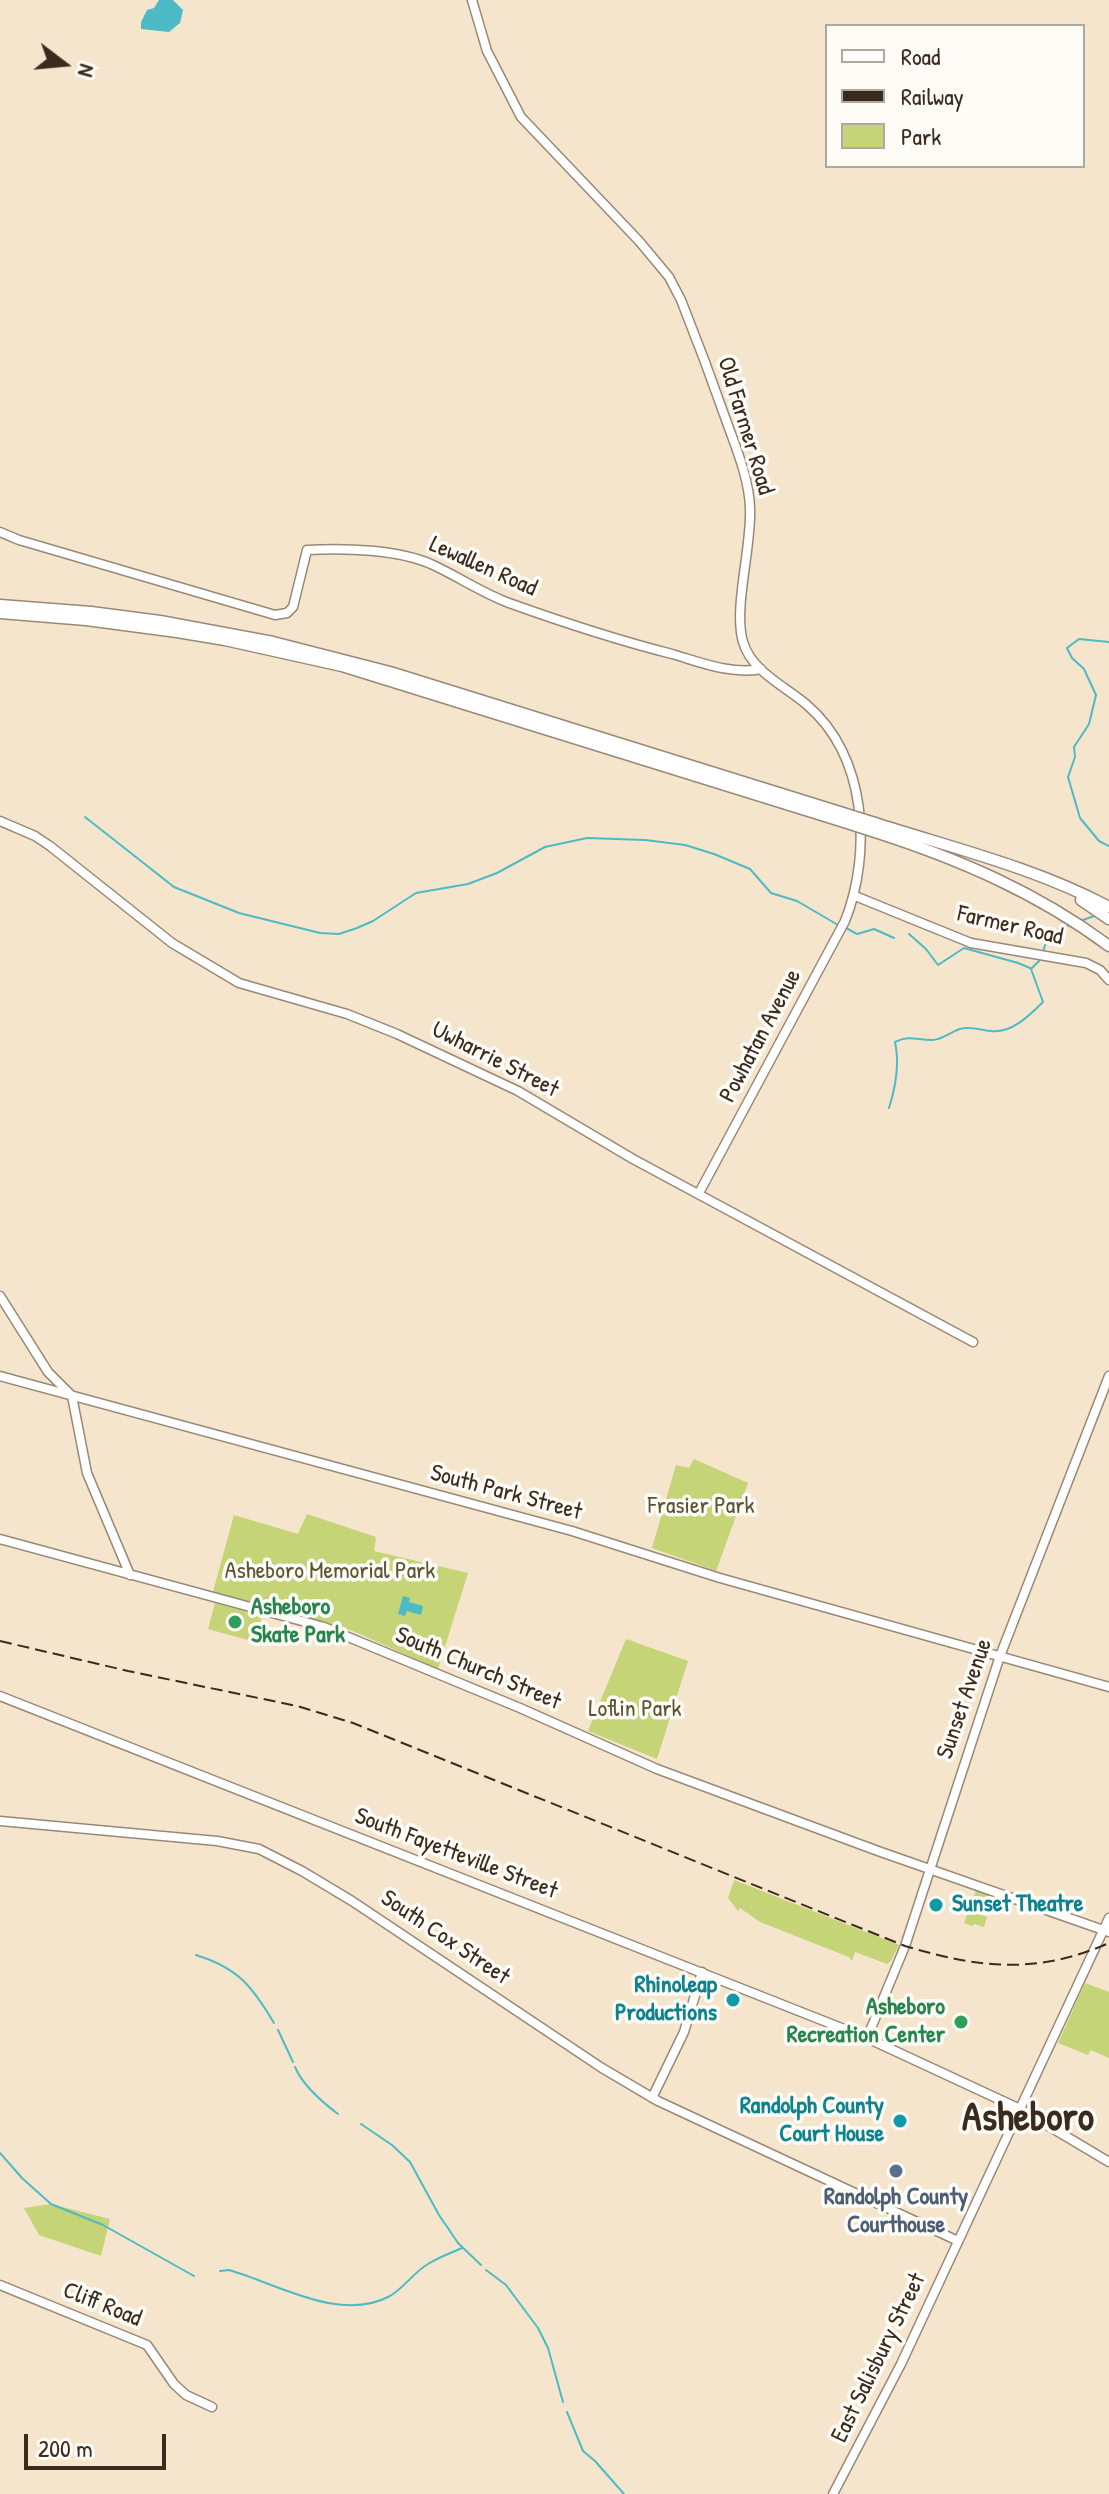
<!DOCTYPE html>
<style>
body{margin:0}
#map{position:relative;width:1109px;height:2494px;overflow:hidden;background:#f5e5cd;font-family:"Patrick Hand",sans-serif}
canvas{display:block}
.legend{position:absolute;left:825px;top:24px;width:260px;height:144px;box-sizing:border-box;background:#fdfcf7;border:2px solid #afa8a0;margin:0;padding:10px 14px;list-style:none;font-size:24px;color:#3b2a1e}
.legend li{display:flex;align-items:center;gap:16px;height:40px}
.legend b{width:40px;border:2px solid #afa8a0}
.north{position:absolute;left:24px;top:24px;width:80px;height:80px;-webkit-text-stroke:6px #fdfcf7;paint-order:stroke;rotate:106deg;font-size:22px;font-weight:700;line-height:32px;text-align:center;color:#3b2a1e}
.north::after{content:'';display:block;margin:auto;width:28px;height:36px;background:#3b2a1e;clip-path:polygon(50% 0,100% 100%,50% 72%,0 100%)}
.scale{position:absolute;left:24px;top:2434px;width:142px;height:36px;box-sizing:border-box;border:4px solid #3b2a1e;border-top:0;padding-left:10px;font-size:24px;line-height:28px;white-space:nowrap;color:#3b2a1e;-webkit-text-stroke:6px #fdfcf7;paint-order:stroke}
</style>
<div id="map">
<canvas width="1109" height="2494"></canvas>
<ul class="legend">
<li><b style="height:10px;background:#fff"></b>Road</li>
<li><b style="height:10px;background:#3b2a1e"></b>Railway</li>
<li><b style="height:22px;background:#c4d476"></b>Park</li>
</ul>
<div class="north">N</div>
<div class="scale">200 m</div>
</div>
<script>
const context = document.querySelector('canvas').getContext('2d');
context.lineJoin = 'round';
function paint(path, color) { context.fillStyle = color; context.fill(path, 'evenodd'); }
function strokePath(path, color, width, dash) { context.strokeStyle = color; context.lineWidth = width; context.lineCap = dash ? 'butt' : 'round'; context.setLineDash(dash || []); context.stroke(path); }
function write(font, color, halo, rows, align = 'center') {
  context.font = font + ' "Patrick Hand",sans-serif'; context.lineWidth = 7; context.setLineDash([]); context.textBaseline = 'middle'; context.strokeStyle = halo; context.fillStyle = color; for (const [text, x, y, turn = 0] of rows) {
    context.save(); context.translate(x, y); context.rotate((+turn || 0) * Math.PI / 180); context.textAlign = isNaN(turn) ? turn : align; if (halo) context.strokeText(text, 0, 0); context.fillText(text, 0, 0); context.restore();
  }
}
const green = new Path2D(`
 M694 1459 748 1483 716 1571 652 1548 676 1465 689 1468Z
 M307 1514 376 1537 374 1551 468 1573 438 1669 353 1631 213 1592 234 1515 298 1534Z
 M215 1603 262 1616 255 1642 208 1629Z
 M626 1639 688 1661 657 1759 588 1731Z
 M734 1880 899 1945 891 1961 887 1964 855 1952 852 1961 849 1957 760 1922 740 1908 738 1911 728 1898Z
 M976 1890 994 1896 993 1902 986 1900 981 1915 987 1917 984 1927 974 1924 972 1926 964 1923Z
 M1085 1983 1109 1992V2058L1091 2050 1088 2055 1058 2043Z
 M51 2204 110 2219 101 2256 39 2235 24 2208Z`);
const water = new Path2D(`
 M159 0H173L183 10 180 23 169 32 141 29V22L147 10 154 8Z
 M403 1596 410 1598 409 1602 423 1606 421 1615 407 1611 405 1616 398 1614Z`);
const stream = new Path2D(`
 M1109 642 1079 639 1067 648 1072 658 1084 669 1096 695 1089 724 1074 747 1075 757 1068 777 1080 818 1099 841 1109 846
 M85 817 174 887 239 913 320 933 339 934 357 928 373 921 416 893 468 884 497 873 545 847 587 838 645 840 685 845 714 854 750 869 771 893 797 901 838 925
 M1080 921 1097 915
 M846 928 857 934 874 929 894 938
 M909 934 926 949 938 965 964 948 1018 963 1030 968
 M1043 952C1046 938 1056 927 1071 925
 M889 1108C896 1086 900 1064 895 1042 909 1035 917 1040 931 1040 941 1041 950 1032 960 1029 970 1026 980 1030 990 1031 1011 1034 1029 1016 1043 1002L1031 969 1042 958
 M196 1955C238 1968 252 1986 274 2023
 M278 2030 293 2062
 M295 2067C303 2086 322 2102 338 2114
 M361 2124 392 2145 410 2162 439 2215 458 2243 481 2265
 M0 2153 22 2178 51 2204 103 2225 194 2276
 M486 2270 506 2285 538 2328 548 2348 563 2402
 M220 2271 229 2270C278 2284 340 2323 390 2296 405 2287 414 2272 428 2264 439 2257 451 2253 462 2248
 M567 2412 583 2451 595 2461 624 2494`);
const secondary = new Path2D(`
 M472 0 487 51 521 117 639 241 669 277 681 300C697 340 712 380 726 420 736 448 749 478 750 508 752 547 733 608 743 642 752 672 785 686 807 705 867 756 872 853 845 921L699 1193
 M0 532 19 540 275 615 287 613 293 607 307 550C344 548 399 549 433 565 459 577 482 593 509 603 562 622 617 640 672 654 700 662 731 675 761 669
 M0 821 35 836 50 846 172 943 239 983 347 1014 397 1034 518 1091 633 1159 973 1342
 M855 896 971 943 1086 963 1100 970 1109 980
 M0 1296 48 1372 72 1396 87 1473 130 1575
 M0 1376 572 1531 720 1578 1109 1687
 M0 1539 324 1627 520 1708 657 1769 878 1851 1109 1932
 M0 1821 217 1841 259 1849 302 1871 352 1901 602 2068 658 2101 958 2241
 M867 2038 905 1946 1000 1656 1109 1376
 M652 2098 684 2032 702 1972
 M0 2285 147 2345 174 2384 186 2395 212 2407`);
const primary = new Path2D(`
 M0 1696 867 2038 1020 2109 1109 2162
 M833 2494 901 2364 1109 1918`);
const highway = new Path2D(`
 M0 605 91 612 160 621 273 642 390 672 843 813
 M0 613 86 620 177 632 225 640 342 666 844 822
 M875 823C953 848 1036 868 1109 907
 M875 832C959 859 1038 893 1109 946
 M1081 900 1109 919`);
const rail = new Path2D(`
 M0 1641 128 1671 297 1706 353 1723 905 1946C979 1968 1036 1975 1109 1943`);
const highwayBridge = new Path2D(`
 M843 813 875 823
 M844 822 875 832`);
const markers = [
 [235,1622,8,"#2e9e5b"],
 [936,1905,8,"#0f9aa8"],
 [733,2000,8,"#0f9aa8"],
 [961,2022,8,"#2e9e5b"],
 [900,2121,8,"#0f9aa8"],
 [896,2171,8,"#5c6f8a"]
];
const streetNames = [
 ["Old Farmer Road",745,426,73],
 ["Lewallen Road",483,567,24],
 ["Farmer Road",1010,926,13],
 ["Powhatan Avenue",761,1036,-62],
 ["Uwharrie Street",495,1060,27],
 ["South Park Street",506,1493,15],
 ["South Church Street",478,1669,23],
 ["Sunset Avenue",965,1699,-71],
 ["South Fayetteville Street",456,1854,21],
 ["South Cox Street",445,1938,34],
 ["Cliff Road",102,2305,22],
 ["East Salisbury Street",879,2358,-64]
];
const parkNames = [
 ["Frasier Park",701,1507],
 ["Asheboro Memorial Park",330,1572],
 ["Loflin Park",635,1710]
];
const leisureNames = [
 ["Asheboro",251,1608],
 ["Skate Park",251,1636],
 ["Asheboro",945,2008,"right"],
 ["Recreation Center",945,2036,"right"]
];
const cultureNames = [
 ["Sunset Theatre",952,1905,"left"],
 ["Rhinoleap",717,1986],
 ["Productions",717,2014],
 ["Randolph County",884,2107],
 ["Court House",884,2135]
];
const serviceNames = [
 ["Randolph County",896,2198],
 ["Courthouse",896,2226]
];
const townNames = [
 ["Asheboro",1028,2119]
];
paint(green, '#c4d476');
paint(water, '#4dbbc5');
strokePath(stream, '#4dbbc5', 2);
strokePath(secondary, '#988876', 11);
strokePath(primary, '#988876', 11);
strokePath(highway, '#988876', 13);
strokePath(secondary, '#fff', 8);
strokePath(primary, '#fff', 8);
strokePath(highway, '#fff', 10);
strokePath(rail, '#3b2a1e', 2, [12, 6]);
strokePath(highwayBridge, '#988876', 13, []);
strokePath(highwayBridge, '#fff', 10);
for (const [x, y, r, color] of markers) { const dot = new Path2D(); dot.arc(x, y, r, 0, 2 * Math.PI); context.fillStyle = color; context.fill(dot); strokePath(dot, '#fdfcf7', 3); }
write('24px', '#3b2a1e', '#fdfcf7', streetNames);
write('24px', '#5d5434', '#fdfcf7', parkNames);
write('bold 24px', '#27864d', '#fdfcf7', leisureNames, 'left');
write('bold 24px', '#0d838f', '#fdfcf7', cultureNames, 'right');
write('bold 24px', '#4e5e75', '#fdfcf7', serviceNames);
write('bold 40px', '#3b2a1e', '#fdfcf7', townNames);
</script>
